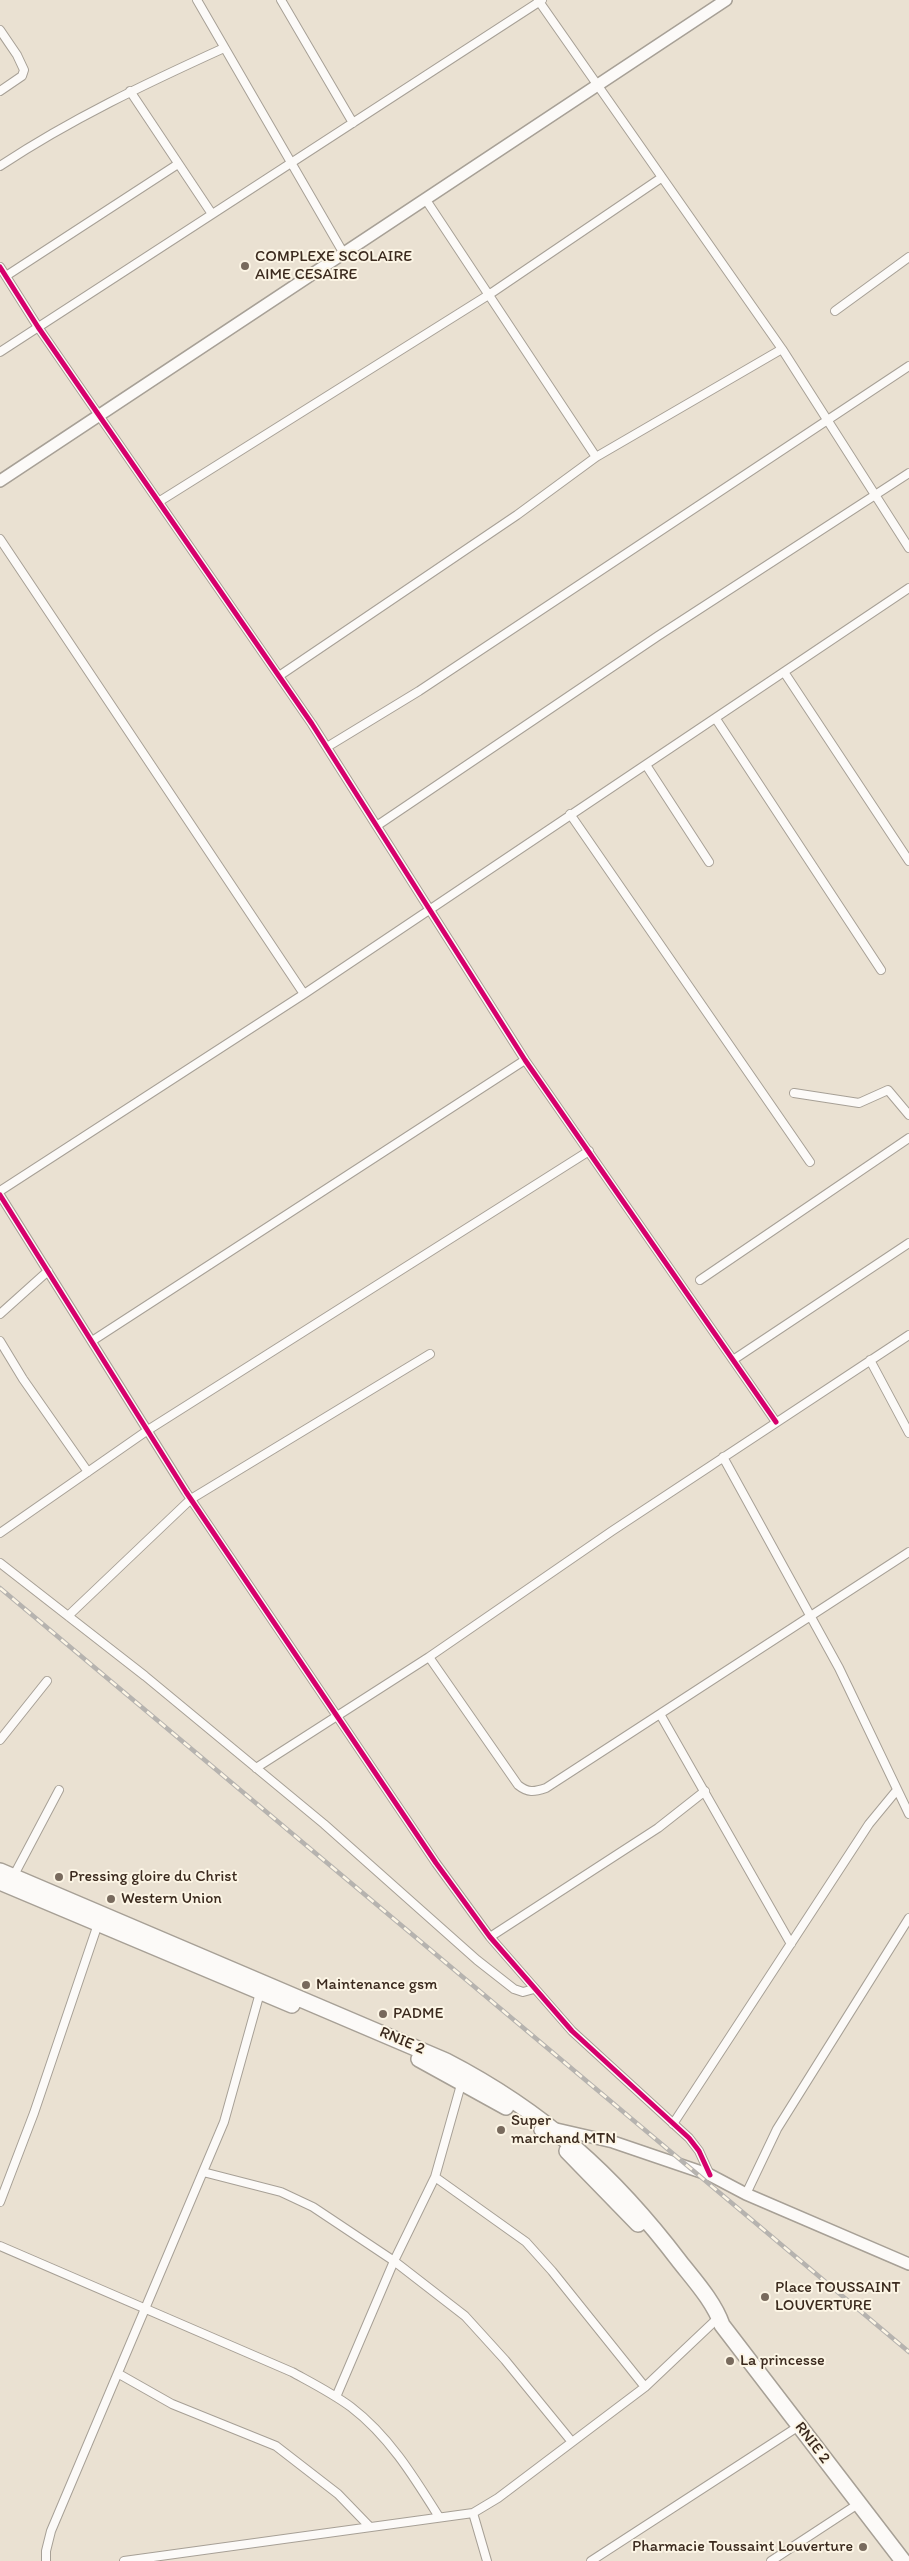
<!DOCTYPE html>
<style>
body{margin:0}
canvas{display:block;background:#eae1d2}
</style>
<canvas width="909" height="2561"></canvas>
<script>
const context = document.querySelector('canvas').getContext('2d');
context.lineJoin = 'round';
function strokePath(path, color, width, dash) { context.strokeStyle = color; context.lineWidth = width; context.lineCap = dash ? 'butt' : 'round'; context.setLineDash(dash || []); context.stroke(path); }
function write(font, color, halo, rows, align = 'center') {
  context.font = font + ' Itim,sans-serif'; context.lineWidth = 4; context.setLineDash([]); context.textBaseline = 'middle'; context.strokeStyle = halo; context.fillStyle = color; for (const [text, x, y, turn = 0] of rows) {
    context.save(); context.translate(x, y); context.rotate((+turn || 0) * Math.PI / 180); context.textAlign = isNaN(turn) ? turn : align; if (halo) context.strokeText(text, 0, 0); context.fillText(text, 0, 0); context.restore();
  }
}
const street = new Path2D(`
 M197 0 344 254
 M281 0 353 123
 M538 0 782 349 909 548
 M0 30 17 55 24 70 22 76 0 91
 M130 91 212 214
 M0 166C71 119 147 83 224 48
 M426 200 596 457
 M0 267 38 327 312 724 525 1060 776 1422
 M6 276 178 164
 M835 311 909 257
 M0 352 542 0
 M160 501 490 294 661 178
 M0 539 304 994
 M784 672 909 861
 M279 676 517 515 596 457 782 349
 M716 719 881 970
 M327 747 419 691 909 366
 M646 765 709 862
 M570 814 810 1162
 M378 825 658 636 909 473
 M794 1093 859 1103 888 1090 909 1115
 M0 1191 304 994 909 588
 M0 1195 186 1492 436 1863 490 1937 572 2031 689 2138 699 2151 710 2175
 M700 1280 909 1138
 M0 1314 48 1271
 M0 1341 23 1379 88 1472
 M92 1341 525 1060
 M733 1360 909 1243
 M870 1360 909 1433
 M723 1457 839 1668 909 1814
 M0 1533 148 1430 589 1151
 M0 1563 145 1676 324 1824 477 1960 514 1989 523 1992 534 1989
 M68 1616 191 1499 430 1354
 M429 1657 518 1785C528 1793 534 1792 546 1788L909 1552
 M660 1714 791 1944
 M0 1740 47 1681
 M256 1768 429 1657 612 1531 909 1335
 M13 1877 59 1790
 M490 1937 658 1828 705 1791
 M673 2124 869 1824 897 1790
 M203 2172 281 2192 313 2207 394 2261 465 2316 505 2360 572 2442
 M435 2177 526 2242 552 2271 645 2387
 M746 2194 777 2129 909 1918
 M0 2202 34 2113 99 1921
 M0 2246 292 2372C312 2383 332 2393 351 2407 389 2436 414 2477 439 2517
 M119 2374 172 2404 276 2446 338 2494 369 2526
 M336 2397 394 2261 435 2177 462 2081
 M473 2513 487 2561
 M46 2561V2551L51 2531 224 2122 261 1989
 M124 2561 473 2513 498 2498 645 2387 719 2317
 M591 2561 799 2426
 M771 2561 858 2504`);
const secondary = new Path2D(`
 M0 481 726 0
 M540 2130 552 2128 613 2142 710 2175 746 2194 909 2264`);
const highway = new Path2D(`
 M0 1871 446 2061C543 2111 614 2175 680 2262 695 2281 714 2302 722 2325L903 2561
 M0 1882 292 2005
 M419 2059 506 2107
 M567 2151 638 2224`);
const rail = new Path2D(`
 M0 1588 909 2352`);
const cycleway = new Path2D(`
 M0 267 38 327 312 724 525 1060 776 1422
 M0 1195 186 1492 436 1863 490 1937 572 2031 689 2138 699 2151 710 2175`);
const markers = [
 [245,266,5,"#786a5d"],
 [59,1877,5,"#786a5d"],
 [111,1899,5,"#786a5d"],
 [306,1985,5,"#786a5d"],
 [383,2014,5,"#786a5d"],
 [501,2130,5,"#786a5d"],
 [765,2297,5,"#786a5d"],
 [730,2361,5,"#786a5d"],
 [863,2547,5,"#786a5d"]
];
const poiNames = [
 ["COMPLEXE SCOLAIRE",255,257],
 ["AIME CESAIRE",255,275],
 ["Pressing gloire du Christ",69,1877],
 ["Western Union",121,1899],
 ["Maintenance gsm",316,1985],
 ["PADME",393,2014],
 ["Super",511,2121],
 ["marchand MTN",511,2139],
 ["Place TOUSSAINT",775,2288],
 ["LOUVERTURE",775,2306],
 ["La princesse",740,2361],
 ["Pharmacie Toussaint Louverture",853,2547,"right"]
];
const streetNames = [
 ["RNIE 2",402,2041,23],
 ["RNIE 2",812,2443,53]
];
strokePath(street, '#a7a096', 10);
strokePath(secondary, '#a7a096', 14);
strokePath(highway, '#a7a096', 18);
strokePath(street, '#fcfaf8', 8);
strokePath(secondary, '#fcfaf8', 11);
strokePath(highway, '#fcfaf8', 15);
strokePath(rail, '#b6b3af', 4.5);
strokePath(rail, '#fcf5e5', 2.5, [8]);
strokePath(cycleway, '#d6006c', 5);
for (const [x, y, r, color] of markers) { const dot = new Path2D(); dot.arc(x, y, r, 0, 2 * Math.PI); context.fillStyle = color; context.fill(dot); strokePath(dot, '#fcf5e5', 2); }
write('16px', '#3b2a1e', '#fcf5e5', poiNames, 'left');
write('16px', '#3b2a1e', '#fcf5e5', streetNames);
</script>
